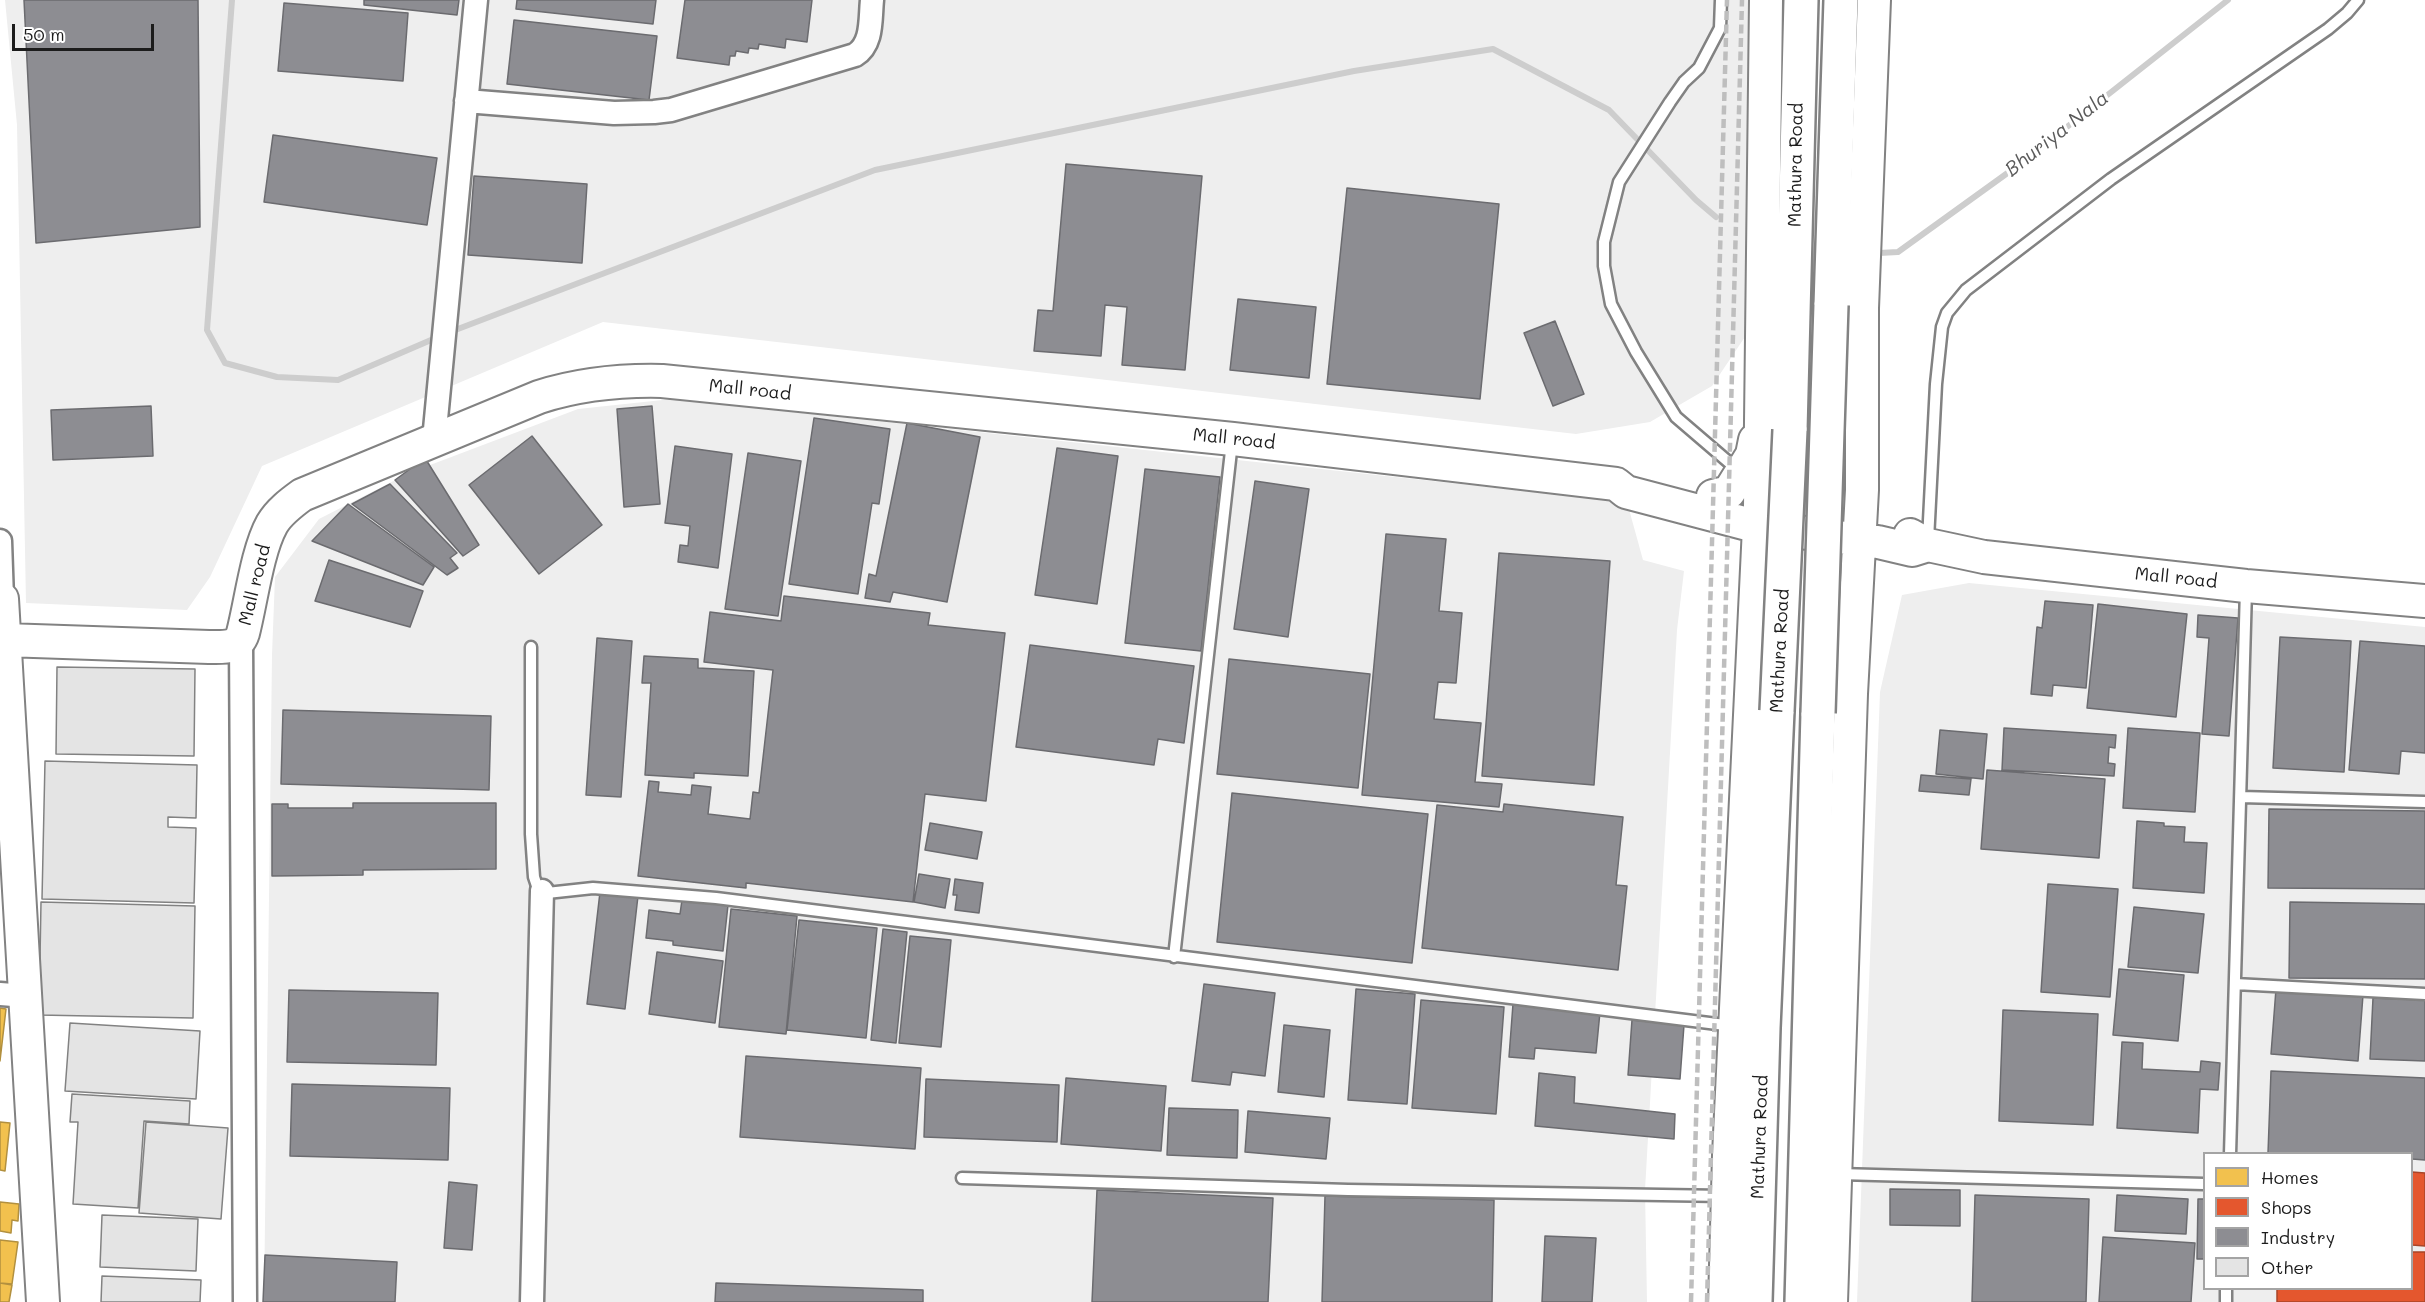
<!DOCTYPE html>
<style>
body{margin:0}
#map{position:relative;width:2425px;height:1302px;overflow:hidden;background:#fff;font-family:Mali,sans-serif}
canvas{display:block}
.legend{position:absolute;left:2203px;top:1152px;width:210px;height:138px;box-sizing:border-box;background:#fff;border:2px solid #a4a4a4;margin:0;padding:8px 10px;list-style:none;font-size:18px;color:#1c1c1c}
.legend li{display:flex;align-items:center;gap:12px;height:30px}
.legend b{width:30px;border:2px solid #a4a4a4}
.scale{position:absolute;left:12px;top:24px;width:142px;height:27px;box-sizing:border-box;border:3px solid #1c1c1c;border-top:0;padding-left:8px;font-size:18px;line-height:21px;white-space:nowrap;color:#1c1c1c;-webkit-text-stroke:4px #fff;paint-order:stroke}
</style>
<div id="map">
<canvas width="2425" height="1302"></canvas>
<ul class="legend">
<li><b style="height:16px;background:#f2c14e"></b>Homes</li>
<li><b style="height:16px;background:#e4572e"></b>Shops</li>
<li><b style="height:16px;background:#8d8d92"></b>Industry</li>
<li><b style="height:16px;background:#e4e4e4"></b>Other</li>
</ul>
<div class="scale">50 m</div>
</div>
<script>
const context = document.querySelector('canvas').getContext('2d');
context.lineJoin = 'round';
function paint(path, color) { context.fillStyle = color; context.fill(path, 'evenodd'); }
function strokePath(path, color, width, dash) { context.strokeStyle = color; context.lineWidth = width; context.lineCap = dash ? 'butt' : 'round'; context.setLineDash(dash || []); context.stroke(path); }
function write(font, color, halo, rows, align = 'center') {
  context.font = font + ' Mali,sans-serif'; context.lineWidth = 6; context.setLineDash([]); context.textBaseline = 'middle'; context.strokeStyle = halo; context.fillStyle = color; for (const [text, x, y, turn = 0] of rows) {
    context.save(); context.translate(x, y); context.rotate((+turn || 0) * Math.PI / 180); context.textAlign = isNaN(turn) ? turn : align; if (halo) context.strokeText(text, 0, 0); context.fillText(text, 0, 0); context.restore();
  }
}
const built = new Path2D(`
 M5 0H1771L1759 316 1712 386 1650 422 1576 434 603 322 262 466 210 577 187 610 26 603 17 125Z
 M672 399 1627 502 1643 560 1684 571 1677 630 1645 1190 1647 1302H264L272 655 275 577 319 519 409 473 578 409Z
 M1969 583 2425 627V1302H1857L1880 692 1902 595ZM2204 1154H2412V1288H2204Z`);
const homes = new Path2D(`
 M0 1008 6 1009 0 1061Z
 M0 1122 10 1123 5 1171 0 1170Z
 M0 1202 19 1204 18 1221 12 1220 11 1233 0 1231Z
 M0 1240 18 1242 12 1284 0 1283Z
 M0 1283 12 1285 9 1302H0Z`);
const shops = new Path2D(`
 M2412 1172 2425 1173V1246L2412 1245Z
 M2412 1252H2425V1302H2277V1288H2412Z`);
const industry = new Path2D(`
 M24 0H198L200 227 36 243Z
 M364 0H459L457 15 364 5Z
 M517 0H656L653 24 516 9Z
 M685 0H812L807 42 786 39 785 48 759 44 758 49 749 48 748 53 736 51 735 56H730L729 65 677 58Z
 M284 3 408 13 403 81 278 71Z
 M514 20 657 36 649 100 507 84Z
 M273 135 437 158 427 225 264 202Z
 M1066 164 1202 176 1185 370 1122 365 1127 307 1105 305 1101 356 1034 351 1038 310 1053 311Z
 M474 176 587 184 582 263 468 255Z
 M1347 188 1499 204 1480 399 1327 384Z
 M1238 299 1316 307 1309 378 1230 370Z
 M1555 321 1584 394 1553 406 1524 333Z
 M151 406 153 456 53 460 51 410Z
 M652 406 660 504 624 507 617 409Z
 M814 418 890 429 879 504 872 503 858 594 789 584Z
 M907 423 980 437 947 602 893 592 890 602 865 598 869 574 876 576Z
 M532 436 602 525 539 574 469 485Z
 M675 446 732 454 718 568 678 562 680 545 688 546 690 526 665 523Z
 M1057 448 1118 456 1097 604 1035 595Z
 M748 453 801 461 778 616 725 609Z
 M425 458 479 545 463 556 395 480Z
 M1145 469 1220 477 1201 651 1125 643Z
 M1255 481 1309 489 1288 637 1234 629Z
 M390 484 457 553 450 558 458 568 447 575 352 504Z
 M348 504 434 567 423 585 312 541Z
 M1386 534 1446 539 1439 611 1462 613 1456 683 1438 682 1434 719 1481 723 1475 782 1502 784 1499 807 1362 795Z
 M1499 553 1610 561 1594 785 1482 776Z
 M329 560 423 591 410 627 315 601Z
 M784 596 930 613 928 625 1005 633 986 801 925 794 913 902 746 883V888L638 876 649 781 659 782 658 792 691 795 692 785 711 787 708 814 750 819 753 792 759 793 773 670 704 662 710 612 781 621Z
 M2045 601 2093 605 2086 688 2053 685 2052 696 2031 694 2037 627 2042 628Z
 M2098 604 2187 614 2176 717 2087 708Z
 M2198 615 2238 618 2229 736 2202 734 2209 638 2197 637Z
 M2280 637 2351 641 2344 772 2273 768Z
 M597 638 632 641 621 797 586 795Z
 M2360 641 2425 646V753L2401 751 2399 774 2349 770Z
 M1030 645 1194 666 1184 743 1158 739 1154 765 1016 747Z
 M644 656 698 659V668L754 671 748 776 694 773V778L645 775 651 683H642Z
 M1229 659 1370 674 1358 788 1217 774Z
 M283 710 491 716 489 790 281 784Z
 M2004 728 2116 735 2115 748 2109 747 2108 763 2115 764 2114 776 2002 770Z
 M2128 728 2200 733 2195 812 2123 808Z
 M1940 730 1987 734 1983 779 1936 774Z
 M1987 770 2105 779 2099 858 1981 849Z
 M1921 775 1971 779 1969 795 1919 791Z
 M1232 793 1428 814 1412 963 1217 942Z
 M353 803H496V869L363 870V875L272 876V804H288V808H353Z
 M1504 804 1623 817 1616 885 1627 886 1618 970 1422 948 1437 805 1503 812Z
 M2269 809 2425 811V889L2268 888Z
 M2137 821 2164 823V826L2185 827 2184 842 2207 843 2204 893 2133 888Z
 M930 823 982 832 977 859 925 850Z
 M919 874 950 879 945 908 914 902Z
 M955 879 983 883 979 913 955 910 957 895H953Z
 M2048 884 2118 889 2110 997 2041 992Z
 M600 892 638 896 625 1009 587 1004Z
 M682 900 728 905 723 951 673 945V941L646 938 649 910 680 914Z
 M2290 902 2425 904V979L2289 978Z
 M2134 907 2204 914 2198 973 2128 967Z
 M731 909 797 916 786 1034 719 1027Z
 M799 920 877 928 866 1038 787 1030Z
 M883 929 907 932 896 1043 871 1040Z
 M910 936 951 940 941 1047 899 1043Z
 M657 952 723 961 715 1023 649 1014Z
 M2119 969 2184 975 2178 1041 2113 1035Z
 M1204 984 1275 993 1265 1076 1232 1072 1230 1085 1192 1081Z
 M1356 989 1415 994 1407 1104 1348 1100Z
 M2276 989 2363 995 2358 1061 2271 1054Z
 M289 990 438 993 436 1065 287 1062Z
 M2373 998 2425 1000V1061L2370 1059Z
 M1421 1000 1504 1007 1496 1114 1412 1108Z
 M1513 1004 1600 1012 1596 1053 1535 1048 1534 1059 1509 1057Z
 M2003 1010 2098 1014 2093 1125 1999 1121Z
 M1632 1020 1684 1025 1680 1079 1628 1075Z
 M1284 1025 1330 1030 1324 1097 1278 1092Z
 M2122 1042 2143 1043 2142 1069 2200 1072 2201 1061 2220 1063 2218 1090 2200 1089 2198 1133 2117 1128Z
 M746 1056 921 1068 915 1149 740 1137Z
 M2271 1071 2425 1078V1160L2412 1159V1154L2268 1153Z
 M1539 1073 1575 1077 1574 1103 1675 1114 1674 1139 1535 1126Z
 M1066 1078 1166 1086 1161 1151 1061 1144Z
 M926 1079 1059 1085 1057 1142 924 1137Z
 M292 1084 450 1088 448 1160 290 1156Z
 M1169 1108 1238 1110 1237 1158 1167 1155Z
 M1248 1111 1330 1118 1326 1159 1245 1152Z
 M449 1182 477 1185 472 1250 444 1248Z
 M1890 1189 1960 1190V1226L1890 1225Z
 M1097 1190 1273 1198 1268 1302H1092Z
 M1975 1195 2089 1199 2086 1302H1972Z
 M2117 1195 2188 1199 2186 1234 2115 1231Z
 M1325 1196 1494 1200 1492 1302H1322Z
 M2198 1199H2204V1259H2197Z
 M1545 1236 1596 1238 1592 1302H1542Z
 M2103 1237 2195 1243 2191 1302H2099Z
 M265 1255 397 1262 395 1302H263Z
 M716 1283 923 1290V1302H715Z`);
const stream = new Path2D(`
 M232 0 207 330 225 363 277 377 338 380 438 337
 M1879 253 1898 252 2020 164 2228 0
 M450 332 875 170 1354 71 1493 49 1609 110 1696 200 1716 217`);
const building = new Path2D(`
 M57 667 195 669 194 756 56 754Z
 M45 761 197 765 196 818 168 817V827L196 828 194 903 42 899Z
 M41 902 195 906 193 1018 39 1015Z
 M70 1023 200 1031 196 1099 65 1091Z
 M72 1094 190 1101 189 1124 144 1121 138 1208 73 1204 78 1122H70Z
 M146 1122 228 1128 221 1219 139 1213Z
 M102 1215 198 1219 196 1271 100 1267Z
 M102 1276 201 1280 200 1302H101Z`);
const lane = new Path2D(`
 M1721 0 1720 28 1699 68 1684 82 1670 102 1619 182 1604 242V266L1611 304 1636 352 1676 417 1739 471
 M1928 540 1936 384 1942 327 1947 313 1966 290 2111 179 2328 29 2347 13 2358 0
 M531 647V834L534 877 537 886 547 893 593 888 716 898 1733 1026
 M2241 797 2425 802
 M1174 957 1232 442
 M2235 984 2425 994
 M2230 1154 2246 589
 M1839 1174 2204 1184
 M962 1178 1348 1190 1725 1196
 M2226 1302V1288`);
const street = new Path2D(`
 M466 101 614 113 654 112 671 110 855 55C873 44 870 19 872 0
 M434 440 476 0
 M0 541 2 599
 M241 641 245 1302
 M0 994 26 996
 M532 1302 542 891`);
const secondary = new Path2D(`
 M1713 496 1729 492 1752 455 1755 440
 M1910 535 1928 545 1984 557 2246 586 2425 601
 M0 599H2L43 1302
 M5 640 209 647C224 647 238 649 243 633 251 602 257 551 272 524 279 512 291 503 302 495L539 397C580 384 619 380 662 381L1233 439 1616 484 1626 492 1759 527 1878 542 1912 550 1928 545
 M1725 1302 1729 1155 1760 506 1766 0
 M1831 1302 1851 694 1862 490V308L1874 0`);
const highway = new Path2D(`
 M1831 305 1841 0
 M1790 430 1801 0
 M1755 1302 1763 1028 1777 711
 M1802 1302 1818 713`);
const rail = new Path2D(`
 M1691 1302 1727 0
 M1707 1302 1742 0`);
const highwayBridge = new Path2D(`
 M1777 711 1790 430
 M1818 713 1831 305`);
const streetNames = [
 ["Mathura Road",1796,165,-89],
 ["Mall road",750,390,6],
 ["Mall road",1234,439,6],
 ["Mall road",2176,578,6],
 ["Mall road",255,585,-76],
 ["Mathura Road",1780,651,-87],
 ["Mathura Road",1760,1137,-88]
];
const waterNames = [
 ["Bhuriya Nala",2057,134,-38]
];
paint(built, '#eee');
paint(homes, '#f2c14e');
strokePath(homes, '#b2903f', 1.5);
paint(shops, '#e4572e');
strokePath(shops, '#a84529', 1.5);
paint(industry, '#8d8d92');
strokePath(industry, '#6b6b6f', 1.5);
strokePath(stream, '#cdcdcd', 6);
paint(building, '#e4e4e4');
strokePath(building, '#828282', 1.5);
strokePath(lane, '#828282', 15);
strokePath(street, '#828282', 27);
strokePath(secondary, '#828282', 36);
strokePath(highway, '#828282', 38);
strokePath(lane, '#fff', 10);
strokePath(street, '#fff', 22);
strokePath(secondary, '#fff', 32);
strokePath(highway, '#fff', 33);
strokePath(rail, '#bebebe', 4.5, [9, 4.5]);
strokePath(highwayBridge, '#828282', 38, []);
strokePath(highwayBridge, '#fff', 33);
write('18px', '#1c1c1c', '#fff', streetNames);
write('italic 20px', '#5a5a5a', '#fff', waterNames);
</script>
